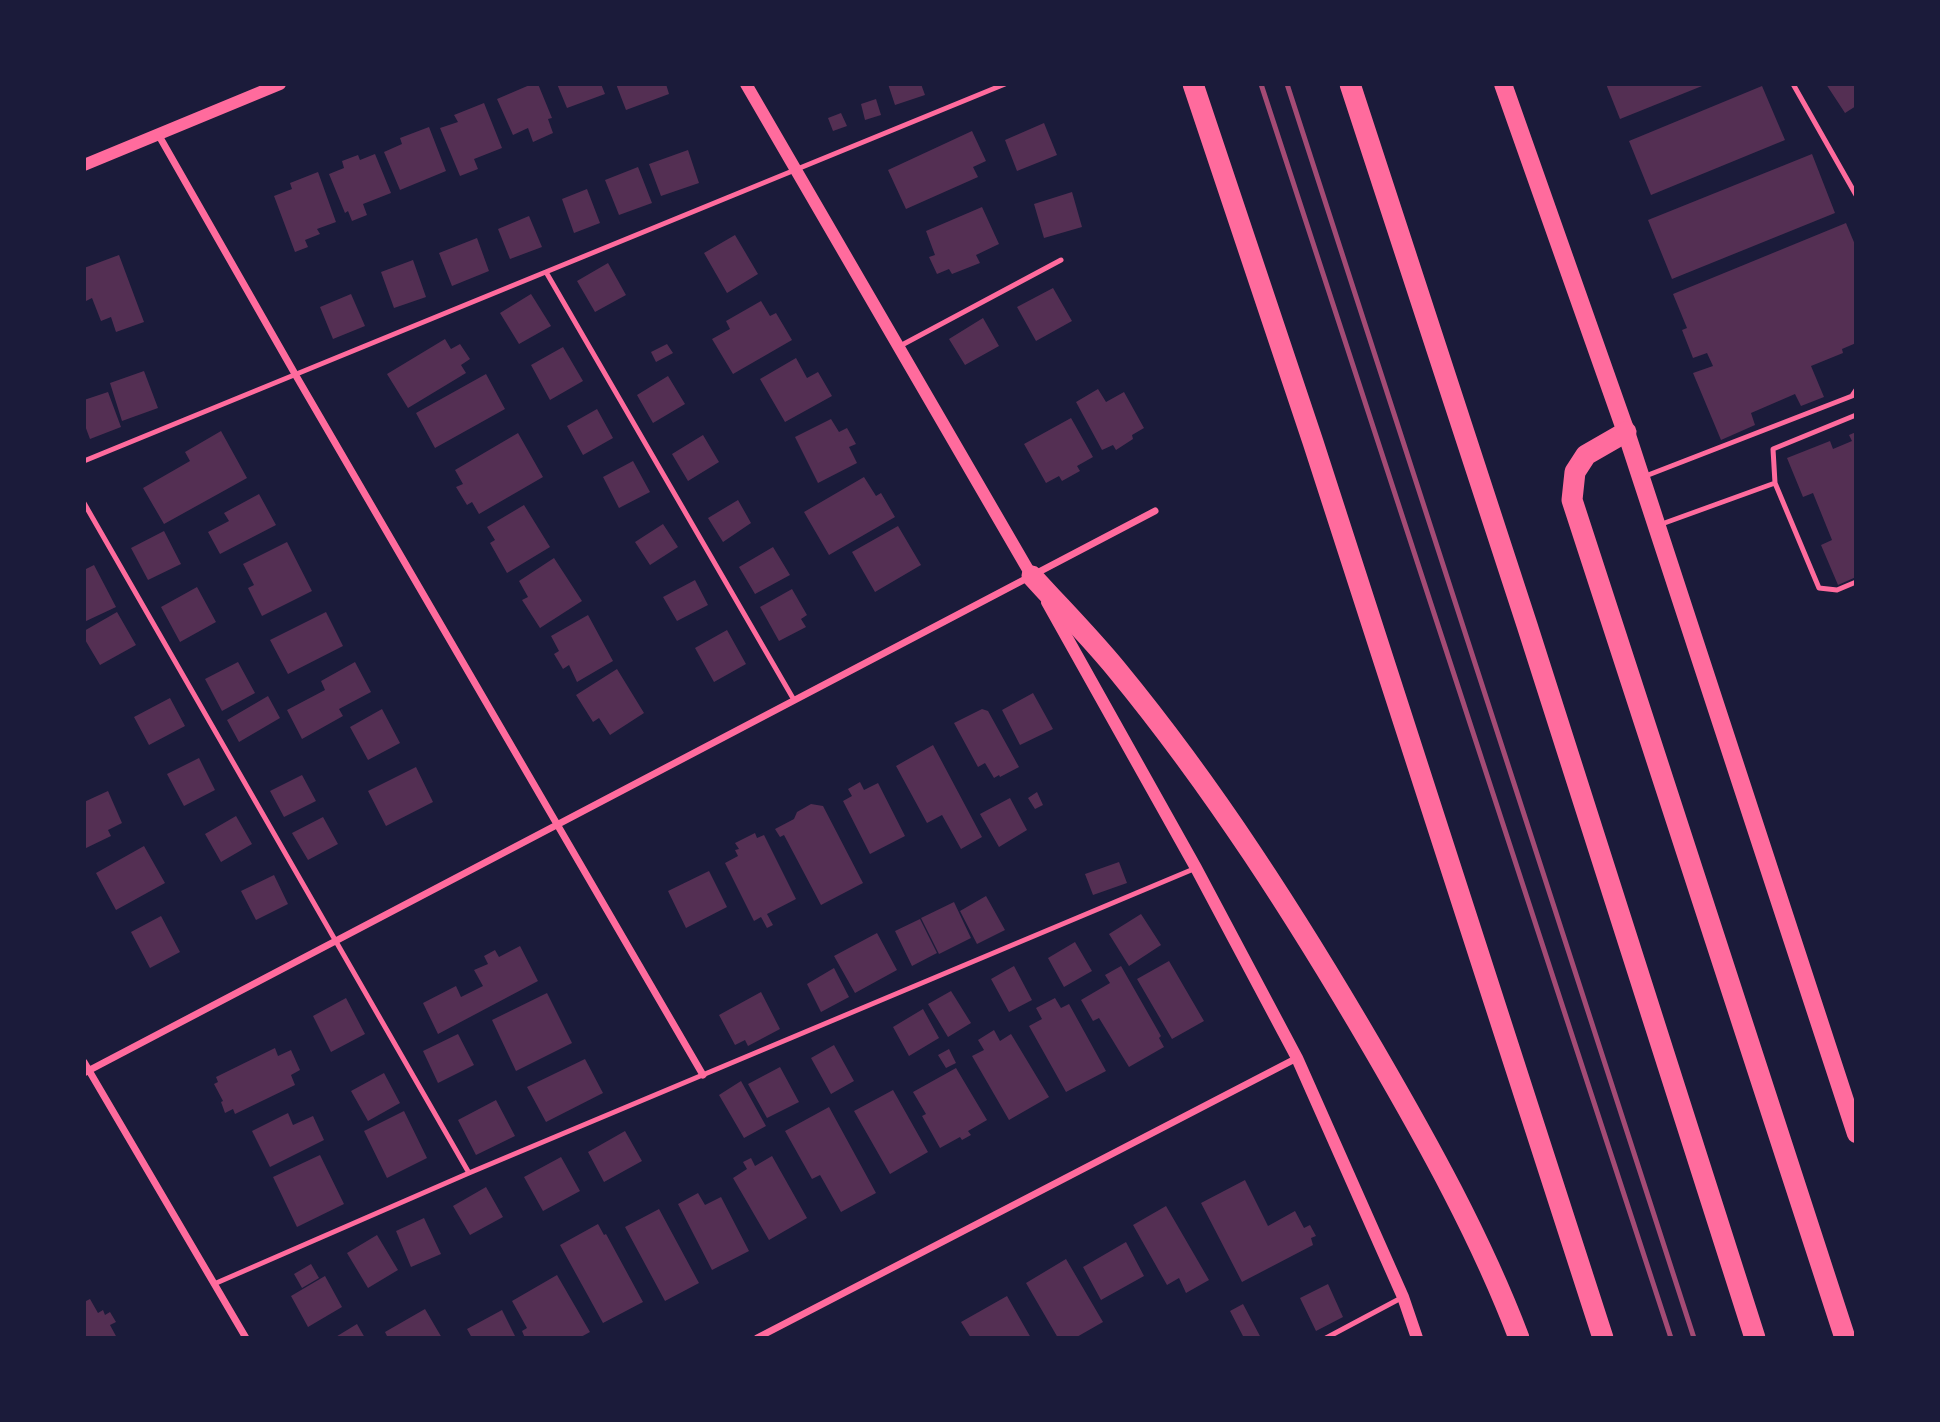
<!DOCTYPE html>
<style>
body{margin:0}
#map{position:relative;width:1940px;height:1422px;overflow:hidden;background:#1b1b3a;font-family:"Titillium Web",sans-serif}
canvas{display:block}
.frame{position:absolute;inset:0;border:86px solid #1b1b3a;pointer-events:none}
</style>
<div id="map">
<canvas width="1940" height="1422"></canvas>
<div class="frame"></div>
</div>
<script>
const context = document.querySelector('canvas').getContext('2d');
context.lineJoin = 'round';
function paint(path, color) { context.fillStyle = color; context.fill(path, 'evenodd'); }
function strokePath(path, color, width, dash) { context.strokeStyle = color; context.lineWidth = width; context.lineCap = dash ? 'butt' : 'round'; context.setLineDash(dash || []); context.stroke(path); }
const building = new Path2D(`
 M532 84H538L552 118 548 119 553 133 533 142 528 128 513 135 497 99Z
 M557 84H601L605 94 567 108Z
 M616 84H666L669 94 626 110Z
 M888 84H921L925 95 895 105Z
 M1606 84H1707L1620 119Z
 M1826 84H1856V106L1845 113Z
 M1762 86 1785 140 1651 195 1629 141Z
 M876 99 881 115 865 120 861 104Z
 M484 103 502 148 474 159 478 169 460 176 440 128 458 122 454 115Z
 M841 113 847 126 833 131 828 118Z
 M1044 123 1057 155 1017 171 1005 140Z
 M429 127 446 171 400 190 384 152 402 144 400 138Z
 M972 131 986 161 973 167 978 177 906 209 888 170Z
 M688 150 699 183 661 196 649 164Z
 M375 154 391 193 363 204 367 215 352 221 348 211 345 213 329 174 344 168 342 161 358 155 360 160Z
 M1812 154 1835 213 1672 279 1648 220Z
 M638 167 652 203 619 215 605 180Z
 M318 172 336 222 317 229 320 234 305 240 308 247 295 252 274 196 292 189 290 183Z
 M587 189 600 223 574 233 562 199Z
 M1072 192 1082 227 1044 238 1034 204Z
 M982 207 999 244 976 255 980 263 952 274 949 269 937 274 929 257 935 255 926 231Z
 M529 216 542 247 510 259 498 229Z
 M1846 223 1856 247V343L1842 349 1843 353 1811 366 1824 397 1801 406 1795 394 1751 413 1755 425 1721 440 1693 373 1713 366 1707 353 1693 358 1682 330 1687 328 1673 294Z
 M735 235 758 274 727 293 704 253Z
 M477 238 489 271 452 286 439 253Z
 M119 255 144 322 116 332 111 317 101 321 92 298 84 302V268Z
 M413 260 426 297 394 308 381 272Z
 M608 263 626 295 595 312 577 281Z
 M1053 288 1072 321 1036 341 1017 307Z
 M351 294 365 326 333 339 320 307Z
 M531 294 551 326 519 344 500 313Z
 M761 301 770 316 776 313 792 340 733 374 712 339 730 329 726 321Z
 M983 318 999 346 965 365 949 339Z
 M445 339 451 349 460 344 470 359 461 365 466 373 408 408 387 374Z
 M667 344 673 353 656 362 651 352Z
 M563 347 583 381 550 400 531 365Z
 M796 358 807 378 818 372 832 396 785 422 760 379Z
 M144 371 158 408 122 421 110 383Z
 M486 374 505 409 435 448 416 413Z
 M668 376 685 404 653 423 637 395Z
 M1098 389 1106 402 1124 392 1144 428 1132 435 1133 439 1116 450 1113 445 1102 450 1076 402Z
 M108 392 121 427 90 439 84 423V400Z
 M597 409 613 438 583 455 567 426Z
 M1071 418 1093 457 1077 466 1080 471 1062 481 1059 476 1046 483 1024 444Z
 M831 419 839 432 847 428 856 444 849 447 857 463 818 483 795 437Z
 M221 431 247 478 164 524 143 488 190 461 185 452Z
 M1856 432V577L1838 585 1821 545 1832 540 1813 493 1803 497 1787 458 1830 441 1833 449 1852 441 1849 435Z
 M518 433 543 477 479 514 472 502 467 505 456 487 463 484 455 470Z
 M703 435 719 462 688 481 672 454Z
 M633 461 650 492 619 508 603 477Z
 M864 477 876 496 881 493 895 517 829 555 804 512Z
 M259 494 276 525 220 554 208 532 229 521 224 513Z
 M738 500 751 523 723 542 708 518Z
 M524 505 550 547 507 573 490 543 495 540 487 527Z
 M663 524 678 547 650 565 635 542Z
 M898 526 921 565 875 592 852 552Z
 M164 531 181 564 148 580 131 548Z
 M287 542 312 591 262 616 248 588 254 585 243 564Z
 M773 547 790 575 755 594 739 567Z
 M554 558 582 601 540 628 522 600 528 597 519 581Z
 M94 565 116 607 84 622V570Z
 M695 580 708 605 677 621 663 597Z
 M197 587 216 622 180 642 161 607Z
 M792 589 807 615 801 619 806 627 779 641 760 607Z
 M117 612 136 645 100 665 84 638V631Z
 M326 612 343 646 288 674 270 640Z
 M588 615 613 661 577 682 569 665 563 669 554 654 559 651 551 636Z
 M727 630 746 664 714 682 695 648Z
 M238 662 255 693 222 711 205 679Z
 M355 662 371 692 339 709 343 716 302 739 287 710 325 690 321 681Z
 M617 669 644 713 610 735 599 718 593 722 576 695Z
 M1033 693 1053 729 1020 745 1002 710Z
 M268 696 280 718 239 742 227 720Z
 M170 698 185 726 149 745 134 717Z
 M382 709 400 743 368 760 350 727Z
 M982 709 988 711 1019 767 1000 777 999 775 994 778 985 763 978 767 954 723Z
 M933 745 982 837 961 849 942 815 927 823 896 766Z
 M199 758 215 790 184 806 167 774Z
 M416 767 433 802 386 826 368 791Z
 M302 775 316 801 284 817 270 791Z
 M860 782 864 790 878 783 905 836 870 854 843 801 852 796 848 789Z
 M108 791 122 823 108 830 111 836 84 849V802Z
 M1037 792 1043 805 1035 809 1028 798Z
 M1010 798 1027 830 999 847 980 814Z
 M811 804 823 806 863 883 821 905 784 835 780 837 775 829 794 819 797 812Z
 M236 816 252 844 221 862 205 834Z
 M323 817 338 844 308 860 292 833Z
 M755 833 757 838 764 835 796 899 767 914 773 925 767 928 761 917 754 921 725 863 738 856 735 850 739 849 735 843Z
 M144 846 165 883 116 910 96 873Z
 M1119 862 1127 883 1093 895 1085 874Z
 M709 871 727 907 686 928 668 891Z
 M274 875 288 904 256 920 241 891Z
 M986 896 1005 930 977 944 960 911Z
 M954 902 971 938 939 954 921 918Z
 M1141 914 1161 945 1129 966 1109 934Z
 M161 916 180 952 150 968 131 932Z
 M920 919 937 953 912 966 895 931Z
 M877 933 897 970 855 993 834 956Z
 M1075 942 1092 971 1064 987 1048 958Z
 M520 946 538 981 438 1034 423 1003 456 986 461 997 483 986 474 970 488 964 484 956 495 950 499 957Z
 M1169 961 1204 1021 1172 1039 1137 979Z
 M1014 966 1032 1000 1009 1012 991 979Z
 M1121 966 1161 1036 1159 1038 1164 1047 1129 1067 1099 1018 1093 1021 1081 1000 1110 983 1105 975Z
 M834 968 849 997 821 1012 807 984Z
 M951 991 971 1023 948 1037 928 1004Z
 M761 992 780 1029 748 1046 745 1040 735 1045 719 1015Z
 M547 993 572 1043 516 1071 492 1020Z
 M346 998 365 1034 331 1052 313 1016Z
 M1055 998 1061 1008 1069 1004 1106 1071 1066 1092 1029 1026 1042 1019 1036 1008Z
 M923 1009 939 1038 909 1056 893 1027Z
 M994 1030 1000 1041 1011 1034 1049 1097 1009 1120 972 1056 984 1050 978 1040Z
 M458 1034 474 1065 438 1083 423 1051Z
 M834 1045 854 1081 831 1094 811 1058Z
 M275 1048 278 1056 291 1050 300 1070 291 1075 295 1085 235 1114 233 1109 225 1113 221 1102 223 1101 214 1084 218 1082 216 1077Z
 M949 1049 956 1063 946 1068 938 1055Z
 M585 1059 603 1093 546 1122 527 1087Z
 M780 1067 799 1102 767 1118 748 1084Z
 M956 1068 987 1120 968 1131 971 1135 962 1140 960 1137 940 1148 922 1116 926 1114 913 1092Z
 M384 1073 400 1103 368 1121 351 1091Z
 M741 1081 766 1126 744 1138 719 1095Z
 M893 1090 928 1152 890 1174 854 1111Z
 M496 1100 515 1136 476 1155 458 1120Z
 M829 1107 876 1193 841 1212 820 1175 812 1179 785 1131Z
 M404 1111 427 1158 387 1178 364 1131Z
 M288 1113 293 1125 313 1116 324 1140 270 1167 252 1131Z
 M625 1131 642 1161 604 1182 588 1152Z
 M320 1155 344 1204 297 1227 273 1177Z
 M772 1156 807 1218 769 1240 733 1178 747 1169 743 1162 751 1158 755 1166Z
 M561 1157 580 1191 543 1211 524 1177Z
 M1245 1180 1268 1226 1295 1211 1304 1228 1310 1225 1316 1236 1311 1238 1313 1245 1242 1282 1201 1203Z
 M486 1187 503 1217 470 1235 453 1206Z
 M698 1193 705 1205 721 1197 749 1251 712 1270 678 1204Z
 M1166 1206 1209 1280 1186 1293 1179 1278 1167 1285 1133 1225Z
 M659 1209 699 1283 665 1301 625 1227Z
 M424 1218 441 1254 411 1267 396 1231Z
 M598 1224 604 1235 606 1234 643 1302 603 1323 560 1245Z
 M377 1235 398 1270 368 1288 347 1253Z
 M1126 1242 1144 1276 1101 1300 1083 1267Z
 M1066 1259 1103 1322 1075 1338H1058L1026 1283Z
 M311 1264 319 1278 302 1288 294 1274Z
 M557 1275 590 1332 579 1338H525L522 1331 527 1328 512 1301Z
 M325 1276 342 1307 308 1327 291 1296Z
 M1328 1284 1343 1317 1316 1331 1300 1298Z
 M1007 1296 1031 1338H971L961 1322Z
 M90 1299 98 1313 103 1310 105 1315 110 1312 116 1322 110 1325 117 1338H84V1302Z
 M1243 1304 1261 1338H1244L1230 1311Z
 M425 1309 442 1338H388L385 1332Z
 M502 1310 516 1338H472L467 1329Z
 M357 1324 365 1338H334Z`);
const service = new Path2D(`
 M1793 84 1856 195
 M546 272 794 700
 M900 346 1061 260
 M84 461 1005 84
 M1643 477 1852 396 1856 390
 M1775 483 1773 449 1856 415
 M84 503 469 1173
 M1659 525 1775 483 1819 588 1837 590 1856 582
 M214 1284 469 1173 1196 868
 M1326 1338 1403 1297`);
const minor = new Path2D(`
 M158 134 295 374 703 1075
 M84 1062 246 1338
 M84 1073 1155 511
 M757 1338 1297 1058`);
const tertiary = new Path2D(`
 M746 84 1034 580
 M84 165 280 84
 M1047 602 1196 868 1297 1058 1403 1297 1417 1338`);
const primary = new Path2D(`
 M1503 84 1626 432 1856 1134`);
const motorway = new Path2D(`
 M1193 84 1313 442 1603 1338
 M1350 84 1527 625 1755 1338
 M1626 432 1586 455 1575 472 1572 500 1845 1338
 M1032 576C1060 607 1090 637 1117 670 1214 788 1297 918 1374 1050 1428 1143 1481 1238 1519 1338`);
const rail = new Path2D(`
 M1261 84 1671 1338
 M1287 84 1694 1338`);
paint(building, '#542f53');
strokePath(service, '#ff6b9d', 5);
strokePath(minor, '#ff6b9d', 7);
strokePath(tertiary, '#ff6b9d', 12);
strokePath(primary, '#ff6b9d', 18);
strokePath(motorway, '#ff6b9d', 21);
strokePath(rail, '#a44b75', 5);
</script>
